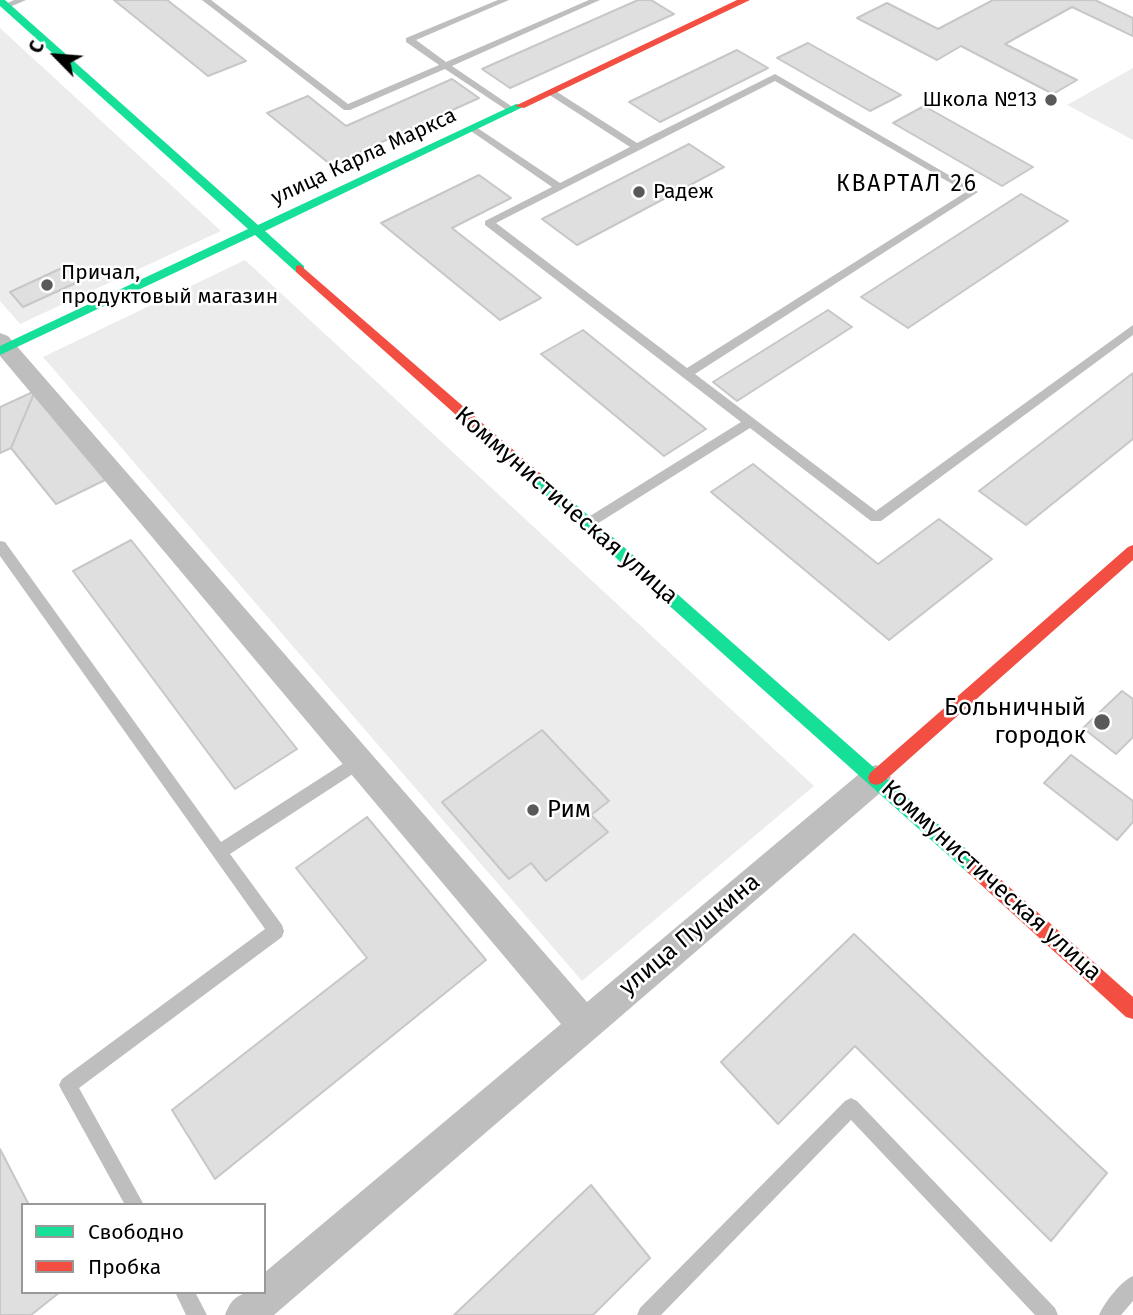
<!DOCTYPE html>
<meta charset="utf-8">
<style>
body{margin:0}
#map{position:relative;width:1133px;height:1315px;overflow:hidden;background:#fff;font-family:"Fira Sans",sans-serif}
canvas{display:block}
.legend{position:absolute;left:21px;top:1203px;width:245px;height:91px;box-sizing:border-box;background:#fff;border:2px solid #999;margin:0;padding:9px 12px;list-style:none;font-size:21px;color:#000}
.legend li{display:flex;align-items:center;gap:14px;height:35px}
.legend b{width:35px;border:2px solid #999}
.north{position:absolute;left:21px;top:21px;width:70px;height:70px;-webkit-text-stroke:5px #fff;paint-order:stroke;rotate:295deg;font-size:19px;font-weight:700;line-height:28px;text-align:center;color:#000}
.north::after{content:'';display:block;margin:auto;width:24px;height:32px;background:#000;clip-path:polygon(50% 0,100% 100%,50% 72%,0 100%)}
</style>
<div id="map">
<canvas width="1133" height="1315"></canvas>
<ul class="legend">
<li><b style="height:9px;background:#16e098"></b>Свободно</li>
<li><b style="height:9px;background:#f24e42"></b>Пробка</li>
</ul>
<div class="north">С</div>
</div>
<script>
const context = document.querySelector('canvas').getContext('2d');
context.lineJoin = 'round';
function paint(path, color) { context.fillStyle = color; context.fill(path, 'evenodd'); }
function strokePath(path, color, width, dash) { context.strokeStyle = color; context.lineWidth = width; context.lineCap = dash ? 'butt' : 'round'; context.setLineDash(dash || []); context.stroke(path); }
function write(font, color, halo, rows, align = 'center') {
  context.font = font + ' "Fira Sans",sans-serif'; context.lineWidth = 5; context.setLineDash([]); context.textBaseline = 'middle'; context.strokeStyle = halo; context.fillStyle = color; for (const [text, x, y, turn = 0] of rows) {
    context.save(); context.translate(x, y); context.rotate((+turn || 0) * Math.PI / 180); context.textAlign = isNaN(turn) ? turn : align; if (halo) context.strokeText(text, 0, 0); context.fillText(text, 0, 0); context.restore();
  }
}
const green = new Path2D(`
 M0 28 221 231 20 324 0 301Z
 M1133 68V140L1067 105Z
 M245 260 814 786 582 981 43 357Z`);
const building = new Path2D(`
 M114 0H167L246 61 208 76Z
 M638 0H651L674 14 510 88 482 69Z
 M993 0H1095L1133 18V36L1072 7 1005 44 1077 80 1053 94 961 46 937 60 857 18 887 3 938 29Z
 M808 43 901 95 870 111 777 58Z
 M737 50 768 68 660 122 629 102Z
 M452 79 479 98 331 165 267 113 308 96 346 126Z
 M924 106 1033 167 1002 186 893 123Z
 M689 144 724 167 577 245 542 219Z
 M479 175 511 198 452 228 541 298 500 320 381 223Z
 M1021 194 1068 221 908 328 861 297Z
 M64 267 78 282 23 307 10 292Z
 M828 310 852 327 737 401 713 382Z
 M583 330 706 429 664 456 541 354Z
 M1133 373V439L1026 525 979 491Z
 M35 391 11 448 0 453V407Z
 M35 391 107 479 56 504 11 448Z
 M753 464 878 564 939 519 992 559 889 640 711 492Z
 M131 540 297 749 235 789 73 571Z
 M1122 691 1133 699V737L1116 754 1083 728Z
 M542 730 609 801 591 815 608 832 546 881 531 863 509 879 442 802Z
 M1071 755 1133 801V822L1117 840 1044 783Z
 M367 817 486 960 215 1179 172 1110 367 958 296 868Z
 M854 934 1107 1173 1051 1241 855 1046 778 1124 721 1062Z
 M0 1149 29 1205H23V1292H60L31 1315H0Z
 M591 1185 650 1258 593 1315H454Z`);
const lane = new Path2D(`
 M14 0H26L5 9 1 6Z
 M202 0H211L348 104 439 65 406 42V38L498 0H509L416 40 446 62 589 0H600L452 66 514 108 516 110 511 113 445 69 350 110H344Z
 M775 74 978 192 695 374 876 511 1133 325V335L881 521H871L750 428 592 527H582L581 524 582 521 741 422 485 225V221L552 187 468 129 476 127 560 183 630 147 548 94V90H554L637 143ZM775 81 966 192 687 368 496 223Z
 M0 541 5 542 221 842 355 756 360 754 365 756 367 761 365 766 230 854 282 925 284 931 282 937 79 1088 144 1205H125L62 1091 59 1085 62 1079 265 929 0 556Z
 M851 1098 857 1101 1055 1308 1058 1315H1035L851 1120 661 1315H637L640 1308 845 1101Z
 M1133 1276V1301L1121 1315H1099C1105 1302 1120 1282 1133 1276Z
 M175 1292H195L207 1315H186Z`);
const street = new Path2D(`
 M0 333 8 336 587 1002 865 769 876 765 887 769 891 778 887 787 274 1315H225C233 1294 242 1292 264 1292V1273L561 1024 0 356Z`);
const fast = new Path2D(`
 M0 0H5L258 225 516 104 525 106 265 231 304 266V272H296L255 235 0 355V346L248 229 0 6Z
 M535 472 540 473 980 861 983 867 980 873 974 875 968 873 530 481 528 477Z`);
const jam = new Path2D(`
 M737 0H750L524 108 515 106Z
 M300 265 540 473 542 477 540 481H530L296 272V266Z
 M1133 545V560L882 783 876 785 870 783 868 778 870 773 1128 547Z
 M974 859 980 861 1133 997V1019L1126 1017 968 873 965 867 968 861Z`);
const markers = [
 [1051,100,7,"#595959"],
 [639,192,7,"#595959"],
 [47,285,7,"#595959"],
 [1102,722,9,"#595959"],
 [533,810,7,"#595959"]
];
const farPoinames = [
 ["Школа №13",1037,100,"right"],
 ["Радеж",653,192],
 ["Причал,",61,273],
 ["продуктовый магазин",61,297]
];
const farStreetnames = [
 ["улица Карла Маркса",364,157,-25]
];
const farQuarternames = [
 ["КВАРТАЛ 26",907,185]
];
const streetNames = [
 ["Коммунистическая улица",566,506,41],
 ["Коммунистическая улица",991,881,42],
 ["улица Пушкина",690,935,-40]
];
const poiNames = [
 ["Больничный",1086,708],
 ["городок",1086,736],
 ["Рим",547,810,"left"]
];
paint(green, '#ececec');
paint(building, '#dfdfdf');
strokePath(building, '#c7c7c7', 2);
paint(lane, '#bebebe');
paint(street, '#bebebe');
paint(fast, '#16e098');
paint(jam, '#f24e42');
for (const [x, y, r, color] of markers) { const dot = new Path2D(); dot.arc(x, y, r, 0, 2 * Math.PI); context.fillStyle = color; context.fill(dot); strokePath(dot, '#fff', 2.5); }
write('21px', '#000', '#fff', farPoinames, 'left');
write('21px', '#000', '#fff', farStreetnames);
context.letterSpacing = '2px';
write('23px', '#000', '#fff', farQuarternames);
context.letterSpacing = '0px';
write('24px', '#000', '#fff', streetNames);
write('24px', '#000', '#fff', poiNames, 'right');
</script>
